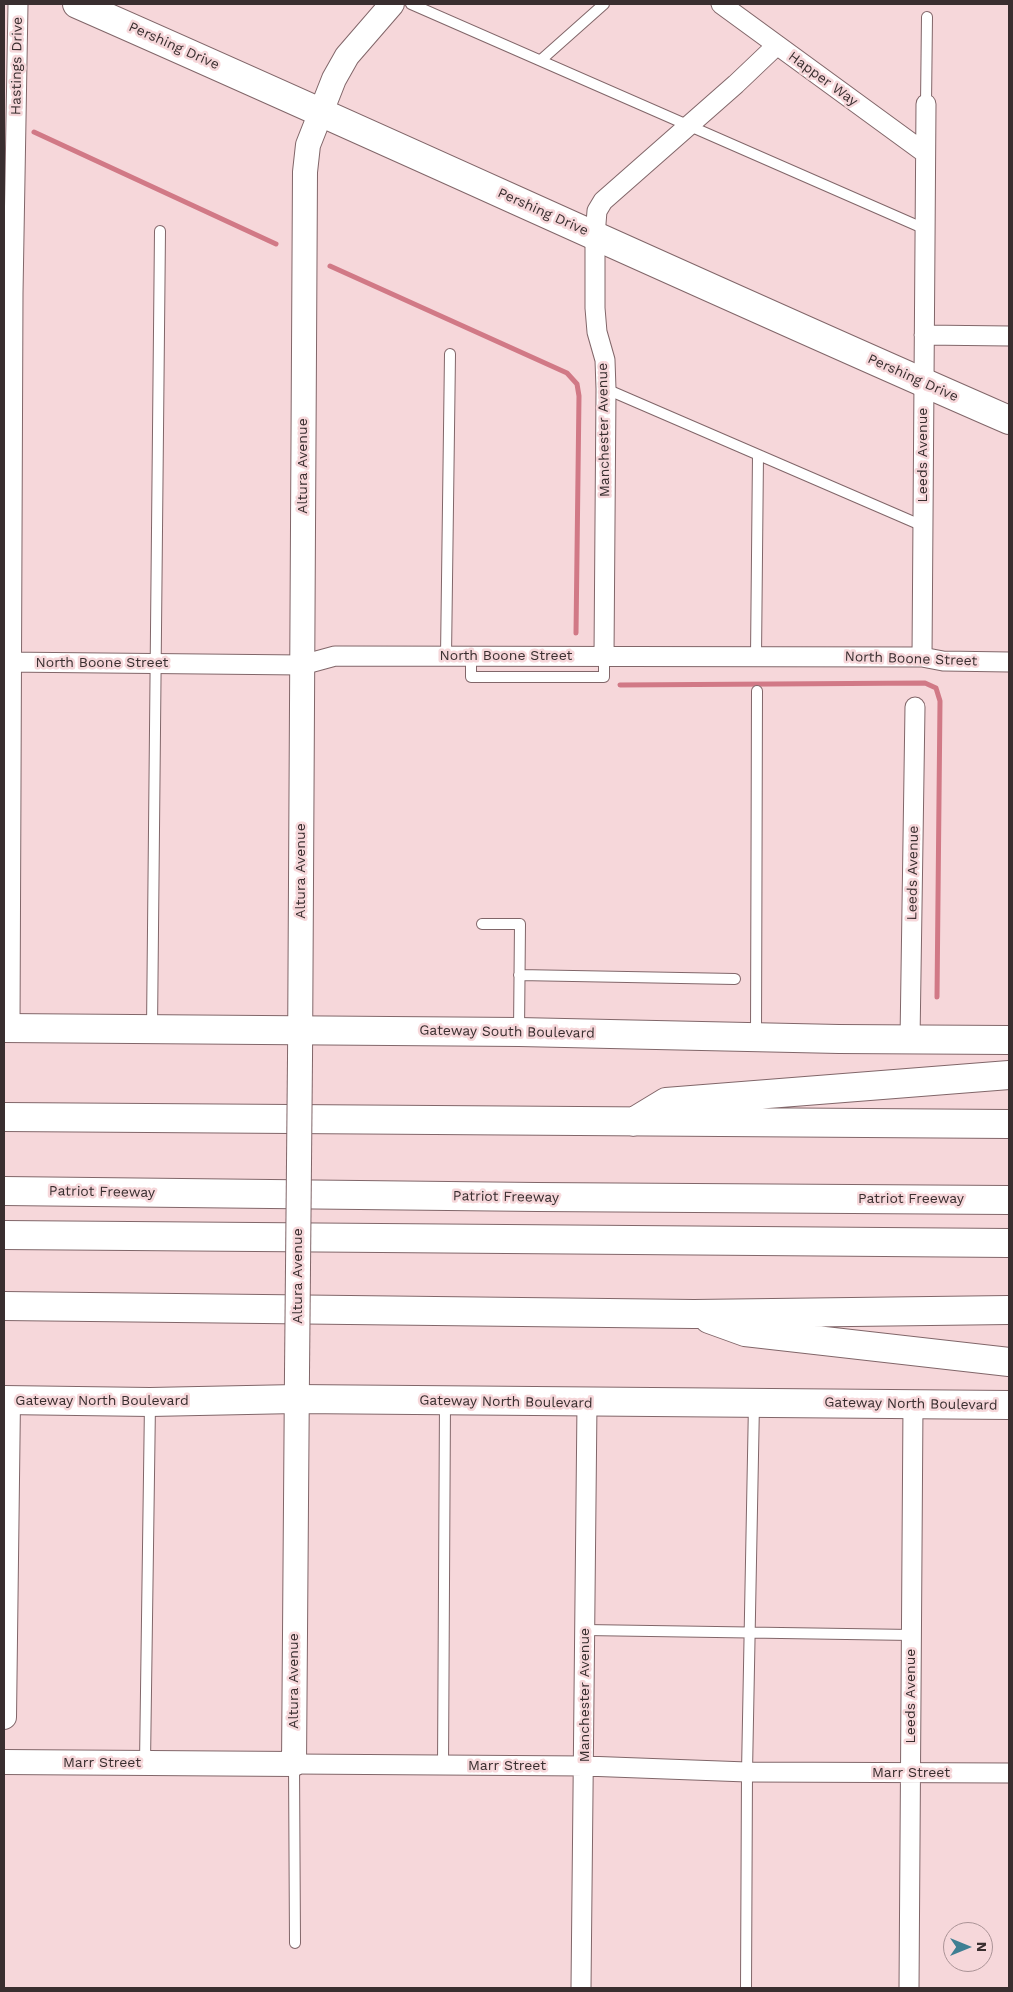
<!DOCTYPE html>
<style>
body{margin:0}
#map{position:relative;width:1013px;height:1992px;overflow:hidden;background:#f6d7da;font-family:"Work Sans",sans-serif}
canvas{display:block}
.frame{position:absolute;inset:0;border:5px solid #392e2f;pointer-events:none}
.north{position:absolute;left:943px;top:1922px;width:50px;height:50px;box-sizing:border-box;background:#f6d7da;border:1px solid #aa9396;border-radius:50%;rotate:90deg;font-size:14px;font-weight:700;line-height:20px;text-align:center;color:#392e2f}
.north::after{content:'';display:block;margin:auto;width:18px;height:22px;background:#3f7f93;clip-path:polygon(50% 0,100% 100%,50% 72%,0 100%)}
</style>
<div id="map">
<canvas width="1013" height="1992"></canvas>
<div class="frame"></div>
<div class="north">N</div>
</div>
<script>
const context = document.querySelector('canvas').getContext('2d');
context.lineJoin = 'round';
function strokePath(path, color, width, dash) { context.strokeStyle = color; context.lineWidth = width; context.lineCap = dash ? 'butt' : 'round'; context.setLineDash(dash || []); context.stroke(path); }
function write(font, color, halo, rows, align = 'center') {
  context.font = font + ' "Work Sans",sans-serif'; context.lineWidth = 5; context.setLineDash([]); context.textBaseline = 'middle'; context.strokeStyle = halo; context.fillStyle = color; for (const [text, x, y, turn = 0] of rows) {
    context.save(); context.translate(x, y); context.rotate((+turn || 0) * Math.PI / 180); context.textAlign = isNaN(turn) ? turn : align; if (halo) context.strokeText(text, 0, 0); context.fillText(text, 0, 0); context.restore();
  }
}
const stream = new Path2D(`
 M34 132 276 244
 M330 266 567 373 577 384 579 396 576 633
 M620 685 925 683 936 688 940 701 937 997`);
const service = new Path2D(`
 M411 4 925 229
 M541 60 604 4
 M926 104 927 17
 M606 389 923 526
 M446 656 450 354
 M471 656V677H604V655
 M756 656 758 455
 M482 924H520L519 1031
 M519 975 735 979
 M152 1028 160 231
 M756 1035 757 691
 M585 1630 912 1635
 M145 1763 150 1403
 M294 1764 295 1943
 M443 1766 445 1402
 M746 1988 747 1772 754 1403`);
const minor = new Path2D(`
 M721 4 925 153
 M924 335 1009 336
 M604 655 606 389 605 360 597 332 595 308V236L597 211 603 201 736 84 777 45
 M922 657 926 104
 M4 662 302 665 335 656 922 657 943 661 1009 662
 M10 1028 13 293 18 4
 M910 1040 915 707
 M294 1764 585 1766 747 1772 1009 1773
 M581 1988 587 1403
 M909 1988 913 1404`);
const tertiary = new Path2D(`
 M300 1058 305 172 308 145 334 79 347 56 392 4
 M4 1717 8 1400
 M4 1762 294 1764 297 1372`);
const secondary = new Path2D(`
 M77 4C389 141 697 284 1009 420
 M4 1028 519 1032 839 1039 1009 1040
 M4 1400 150 1402 296 1399 1009 1405`);
const motorway = new Path2D(`
 M4 1117 1009 1124
 M633 1122 666 1102 1009 1075
 M4 1191 537 1197 1009 1200
 M4 1235 1009 1243
 M4 1306 694 1314 1009 1310
 M709 1319 745 1332 1009 1362`);
const tertiaryBridge = new Path2D(`
 M297 1372 300 1058`);
const streetNames = [
 ["Pershing Drive",174,46,24],
 ["Hastings Drive",17,66,-89],
 ["Happer Way",823,79,36],
 ["Pershing Drive",543,212,24],
 ["Pershing Drive",913,378,24],
 ["Manchester Avenue",604,430,-91],
 ["Leeds Avenue",923,455,-90],
 ["Altura Avenue",303,466,-90],
 ["North Boone Street",506,656],
 ["North Boone Street",911,659,2],
 ["North Boone Street",102,663],
 ["Altura Avenue",301,871,-90],
 ["Leeds Avenue",913,873,-89],
 ["Gateway South Boulevard",507,1032,1],
 ["Patriot Freeway",102,1192,1],
 ["Patriot Freeway",506,1197,1],
 ["Patriot Freeway",911,1199],
 ["Altura Avenue",298,1276,-90],
 ["Gateway North Boulevard",102,1401],
 ["Gateway North Boulevard",506,1402,1],
 ["Gateway North Boulevard",911,1404,1],
 ["Altura Avenue",294,1681,-90],
 ["Manchester Avenue",585,1695,-90],
 ["Leeds Avenue",911,1696,-90],
 ["Marr Street",102,1763],
 ["Marr Street",507,1766],
 ["Marr Street",911,1773]
];
strokePath(stream, '#d17986', 5);
strokePath(service, '#816669', 12);
strokePath(minor, '#816669', 21);
strokePath(tertiary, '#816669', 26);
strokePath(secondary, '#816669', 30);
strokePath(motorway, '#816669', 30);
strokePath(service, '#fff', 10);
strokePath(minor, '#fff', 19);
strokePath(tertiary, '#fff', 24);
strokePath(secondary, '#fff', 28);
strokePath(motorway, '#fff', 28);
strokePath(tertiaryBridge, '#816669', 26, []);
strokePath(tertiaryBridge, '#fff', 24);
write('14px', '#392e2f', '#f6d7da', streetNames);
</script>
